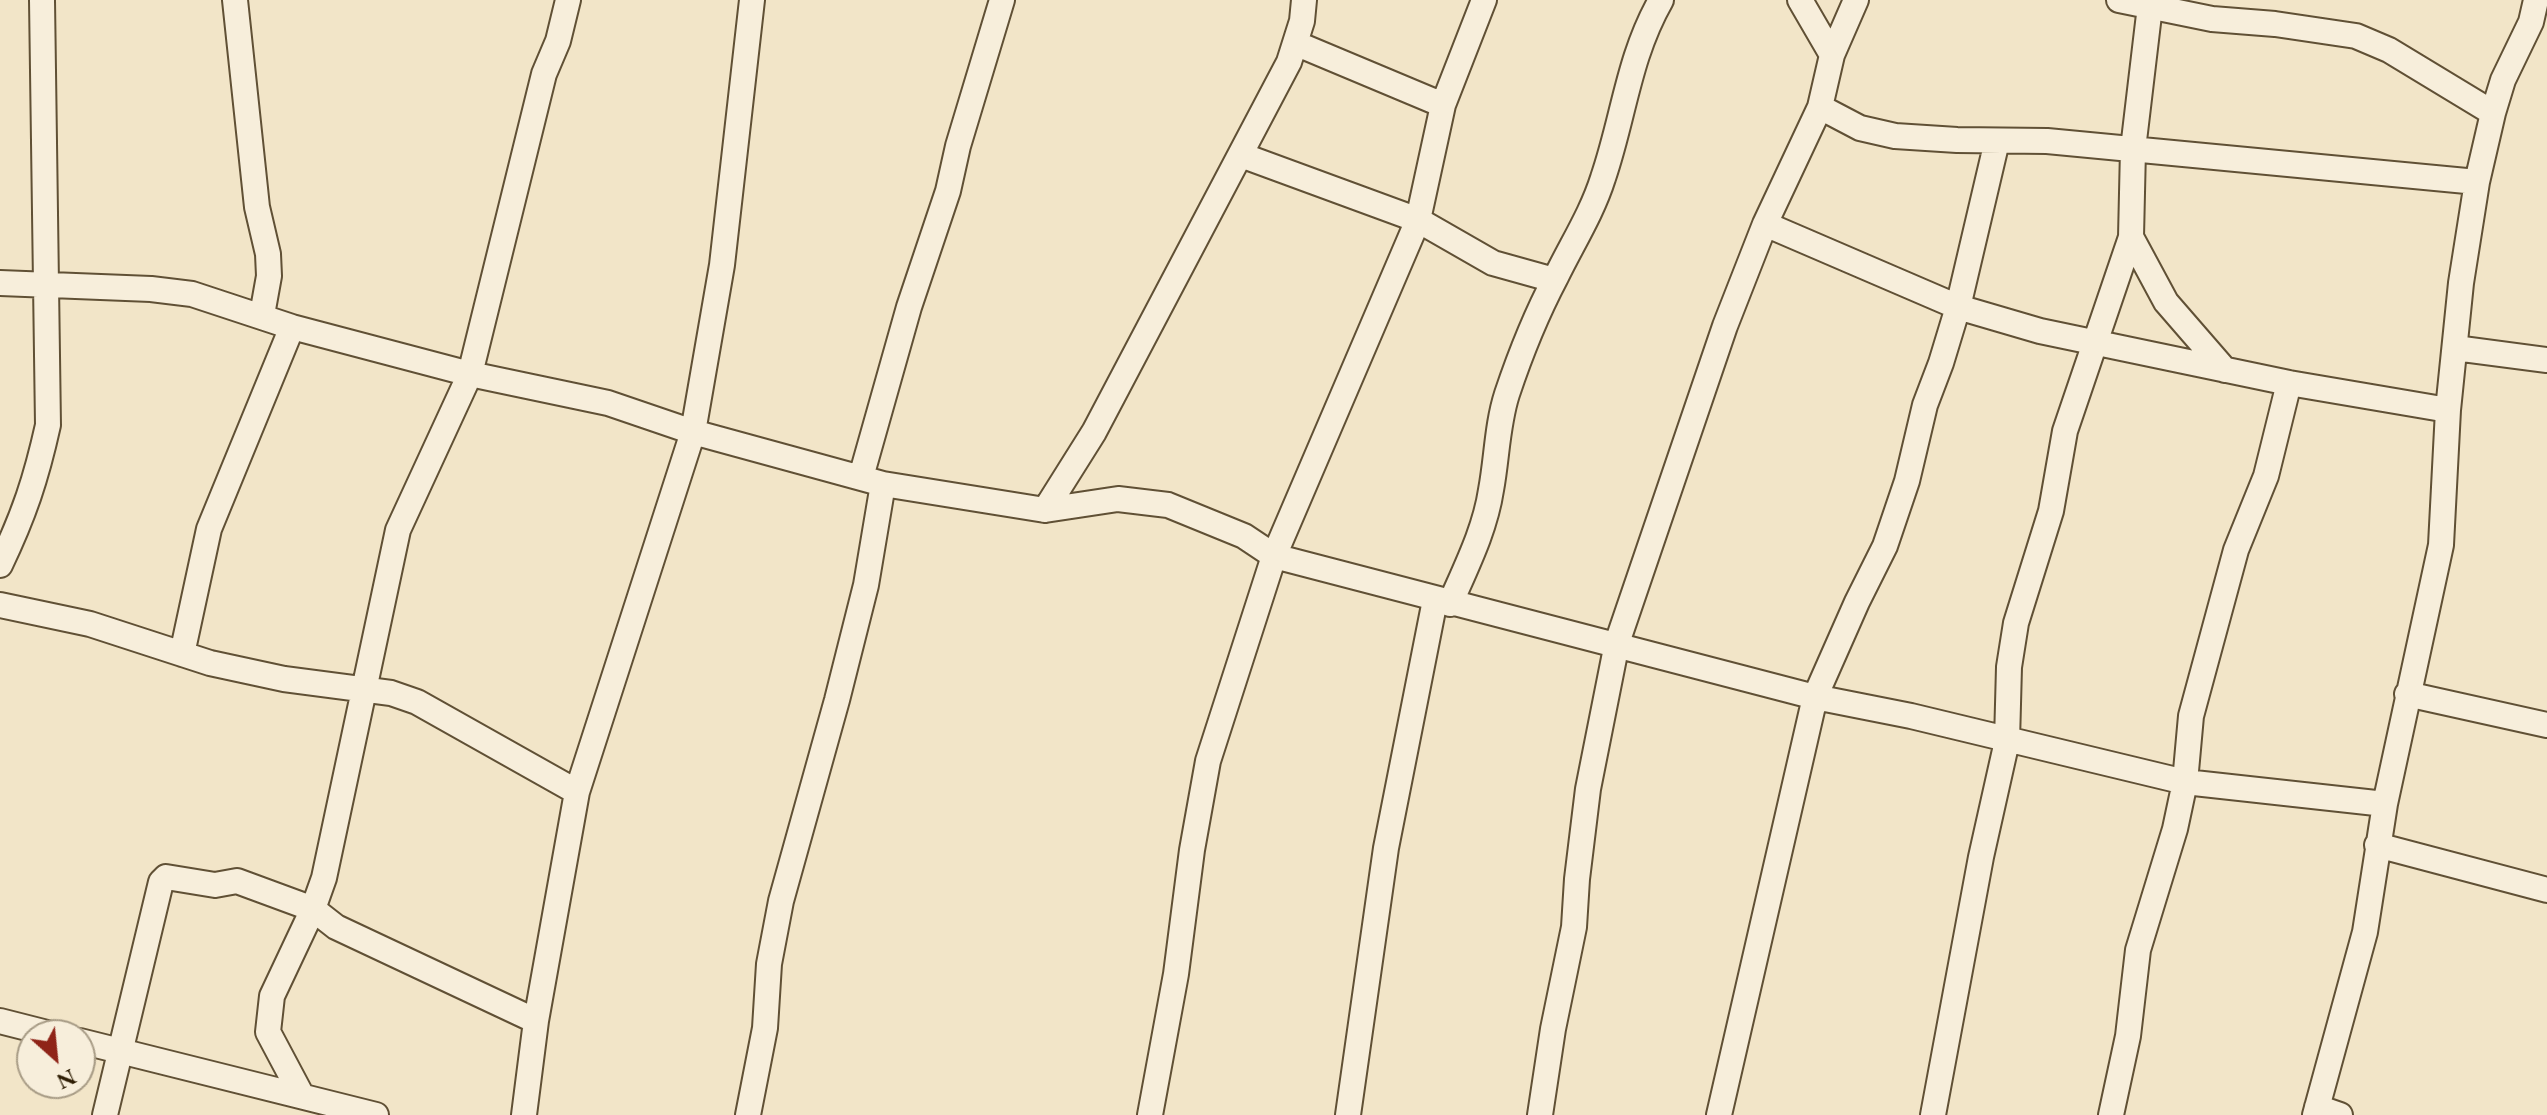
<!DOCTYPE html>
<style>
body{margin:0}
#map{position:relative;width:2547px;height:1115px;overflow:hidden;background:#f2e5c8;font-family:"EB Garamond",serif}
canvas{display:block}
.north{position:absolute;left:16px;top:1019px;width:80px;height:80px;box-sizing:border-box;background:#f7eedb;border:2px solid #a79b85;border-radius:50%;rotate:153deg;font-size:22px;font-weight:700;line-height:32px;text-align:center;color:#2f1e04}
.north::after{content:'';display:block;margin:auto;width:28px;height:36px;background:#8f2418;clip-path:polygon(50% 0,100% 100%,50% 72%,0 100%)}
</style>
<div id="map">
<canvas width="2547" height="1115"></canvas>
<div class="north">N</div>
</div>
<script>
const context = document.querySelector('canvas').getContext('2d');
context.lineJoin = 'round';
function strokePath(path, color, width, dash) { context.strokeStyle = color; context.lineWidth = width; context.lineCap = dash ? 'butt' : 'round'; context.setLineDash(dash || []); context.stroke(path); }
const minor = new Path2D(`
 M235 0 257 207 268 254 269 276 262 315
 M1800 0 1832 55
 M2119 0 2212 19 2275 24 2356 36 2389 50 2493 113
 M1295 43 1443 105
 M1820 107 1860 128 1895 136 1957 140 2047 141 2477 182
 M1241 155 1418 220 1493 263 1554 280
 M1765 224 1958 307 2040 331 2289 383 2448 410
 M2131 237 2166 302 2225 370
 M0 283 151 289 192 294 292 327 470 374 608 403 693 432 883 484 1045 510 1118 499 1168 505 1244 536 1274 556 1815 697 1911 716 2185 782 2385 804
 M2455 348 2547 360
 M861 477 909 307 948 191 958 146 1002 0
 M1045 510 1094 432 1289 62 1302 21 1304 0
 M0 565C24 515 36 479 48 425L42 0
 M1450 604C1466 567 1485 530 1491 490 1497 458 1497 425 1507 394 1520 355 1537 313 1556 277 1572 244 1592 213 1603 178 1624 117 1628 58 1661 0
 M0 605 90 624 210 663 284 679 391 693 417 702 577 792
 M182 654 209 529 292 327
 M2407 694 2547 725
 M2377 845 2547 890
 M0 1021 55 1035
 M536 1021 336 927 313 909 324 878 398 530 470 374 544 74 558 41 568 0
 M80 1041 376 1115
 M2317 1107 2340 1115
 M105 1115 161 882 166 877 215 885 237 881 313 909 272 996 268 1032 302 1096
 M524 1115 536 1021 577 792 693 432 722 265 752 0
 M748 1115 765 1028 769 964 781 901 837 700 866 585 883 484
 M1150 1115 1176 974 1192 850 1208 761 1274 556 1418 220 1443 105 1484 0
 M1348 1115 1386 848 1435 600
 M1540 1115 1553 1029 1574 927 1577 879 1588 789 1617 643 1725 326 1765 224 1820 107 1832 55 1856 0
 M1719 1115 1815 697 1857 602 1885 546 1907 481 1925 405 1941 363 1958 307 1997 141
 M1933 1115 1981 857 2007 741 2009 667 2016 623 2051 511 2065 431 2131 237 2133 149 2150 6
 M2111 1115 2128 1036 2138 950 2175 829 2185 782 2191 716 2236 550 2266 476 2289 383
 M2315 1115 2365 932 2385 804 2441 545 2448 410 2461 283 2477 182 2493 113 2503 80 2531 22 2536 0`);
strokePath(minor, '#605035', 28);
strokePath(minor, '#f7eedb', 24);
</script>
